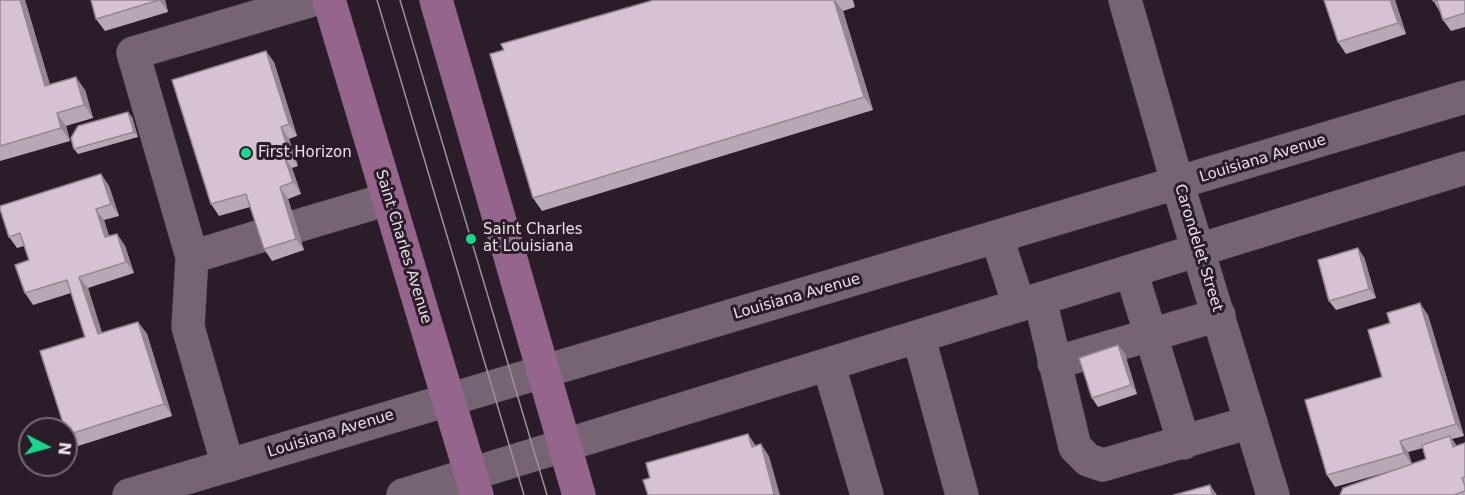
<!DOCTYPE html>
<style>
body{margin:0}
#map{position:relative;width:1465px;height:495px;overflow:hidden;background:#2a1c28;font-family:"DejaVu Sans",sans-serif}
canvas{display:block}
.north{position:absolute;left:18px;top:417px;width:60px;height:60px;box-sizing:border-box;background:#2a1c28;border:2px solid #776a75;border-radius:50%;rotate:96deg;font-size:16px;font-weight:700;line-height:24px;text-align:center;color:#eae0e8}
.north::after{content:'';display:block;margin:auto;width:21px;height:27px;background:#17d989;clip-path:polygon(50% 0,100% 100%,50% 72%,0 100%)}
</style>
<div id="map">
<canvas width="1465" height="495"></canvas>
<div class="north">N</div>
</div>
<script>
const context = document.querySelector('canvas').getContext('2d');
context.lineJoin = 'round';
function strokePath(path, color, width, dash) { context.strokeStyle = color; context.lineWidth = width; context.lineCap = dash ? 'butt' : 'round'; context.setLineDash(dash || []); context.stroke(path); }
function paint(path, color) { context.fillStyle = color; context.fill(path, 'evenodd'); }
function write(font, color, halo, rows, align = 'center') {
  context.font = font + ' "DejaVu Sans",sans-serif'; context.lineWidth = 6; context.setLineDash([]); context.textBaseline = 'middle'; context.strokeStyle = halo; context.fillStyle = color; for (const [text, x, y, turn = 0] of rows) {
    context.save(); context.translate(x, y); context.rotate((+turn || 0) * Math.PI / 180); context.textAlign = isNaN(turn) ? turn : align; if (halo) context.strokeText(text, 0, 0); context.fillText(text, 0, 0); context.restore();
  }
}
const minor = new Path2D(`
 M1125 0 1178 185 1273 495
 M297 226 388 199
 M264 235 192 257 133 53 313 0
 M997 238 1019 305
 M192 257 188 327 228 466
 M1131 271 1184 443
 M1040 299 1075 447 1088 460 1103 465 1251 422
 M919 338 962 495
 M1054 363 1219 315
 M829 366 867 495
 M129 495 1465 97
 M403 495 1465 168`);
const major = new Path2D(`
 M329 0 477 495
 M436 0 579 495`);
const tram = new Path2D(`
 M377 0 524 495
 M400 0 547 495`);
const wall = new Path2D(`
 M0 0H25L50 85 85 90 93 118 66 126 70 141 0 161Z
 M91 0H165L168 12 105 31 96 19Z
 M654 0H853L855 7 843 11 873 110 542 211 533 198 504 50Z
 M1324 0H1395L1406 34 1346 54 1338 42Z
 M1433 0H1465V27L1451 31 1443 20 1440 12Z
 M274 62 297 136 289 139 298 166 292 168 301 194 288 199 304 250 272 261 264 249 250 207 219 216 211 204Z
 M128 112 132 117 138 137 78 154 74 149Z
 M101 174 109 186 119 216 104 220 109 236 117 234 125 246 134 273 88 288 102 333 138 322 147 334 172 416 75 447 67 435 85 337 71 293 33 305 25 293 29 260 24 246 17 248 9 237Z
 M1364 257 1376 298 1336 310 1329 301Z
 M1428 315 1464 436 1452 439 1457 446 1465 443V495H1340L1405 467 1335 487 1327 475 1382 377ZM1423 448 1426 459 1412 464 1408 452Z
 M1118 345 1125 354 1137 394 1098 407 1092 398Z`);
const shadedWall = new Path2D(`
 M20 0H25L54 99 45 86Z
 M159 0H165L168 12Z
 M834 0H835L843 11 873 110 864 97Z
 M1390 0H1395L1406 34 1398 23Z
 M266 51 274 62 297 136 289 124Z
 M76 77 85 90 93 118 84 105Z
 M128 112 132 117 138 137 134 132Z
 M57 113 66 126 70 141 61 128Z
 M281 127 289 139 298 166 290 155Z
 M284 156 292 168 301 194 293 182Z
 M101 174 109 186 119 216 111 204Z
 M280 187 288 199 304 250 296 239Z
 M96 209 104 220 113 249 105 237Z
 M117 234 125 246 134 273 126 262Z
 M1358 248 1364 257 1376 298 1369 289Z
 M79 277 88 288 106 346 98 334Z
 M1420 303 1428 315 1464 436 1456 424Z
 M138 322 147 334 172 416 164 404Z
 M1118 345 1125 354 1137 394 1131 385Z
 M748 434 756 446 752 447Z
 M1450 436 1458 448 1453 447Z
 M1400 441 1408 452 1412 465 1404 453Z
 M761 444 769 456 780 495H775L774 494Z
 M1210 485 1217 495H1212Z`);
const building = new Path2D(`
 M0 0H20L45 86 76 77 84 105 57 113 61 128 0 146Z
 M91 0H159L96 19Z
 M654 0H834L864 97 533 198 490 54 504 50 501 44Z
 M1324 0H1390L1398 23 1338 42Z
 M1433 0H1465V13L1443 20 1437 1H1433Z
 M266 51 289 124 281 127 290 155 284 156 293 182 280 187 296 239 264 249 246 194 211 204 172 80Z
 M128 112 134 132 74 149 71 138 78 126Z
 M101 174 111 204 96 209 105 237 117 234 126 262 79 277 98 334 138 322 164 404 67 435 66 429H65L40 351 85 337 67 280 25 293 15 265 29 260 20 233 9 237 0 209V206Z
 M1358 248 1369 289 1329 301 1318 260Z
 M1420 303 1456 424 1400 441 1404 453 1327 475 1305 400 1382 377 1368 330 1390 323 1387 313Z
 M1118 345 1131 385 1092 398 1079 358Z
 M748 434 752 447 761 444 774 494 771 495H648L643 480 650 478 646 463Z
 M1450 436 1453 447 1465 443V477L1462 478 1465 486V491L1454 495H1340L1343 488 1426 459 1422 445Z
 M1210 485 1212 495H1174Z`);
const markers = [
 [246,153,6,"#17d989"],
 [471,239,6,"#17d989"]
];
const poiNames = [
 ["First Horizon",258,153],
 ["Saint Charles",483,230],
 ["at Louisiana",483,247]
];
const streetNames = [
 ["Louisiana Avenue",1263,159,-17],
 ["Saint Charles Avenue",403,247,73],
 ["Carondelet Street",1198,248,73],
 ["Louisiana Avenue",797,297,-16],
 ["Louisiana Avenue",331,434,-17]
];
strokePath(minor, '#463a44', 34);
strokePath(major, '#463a44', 34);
strokePath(minor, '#766472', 33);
strokePath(major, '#96658e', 33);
strokePath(tram, '#9d929b', 1.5);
paint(wall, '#b8a7b5');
paint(shadedWall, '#968893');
paint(building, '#d6c2d2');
strokePath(building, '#968893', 1.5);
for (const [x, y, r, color] of markers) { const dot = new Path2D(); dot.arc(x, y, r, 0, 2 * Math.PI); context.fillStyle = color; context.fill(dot); strokePath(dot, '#2a1c28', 2); }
write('15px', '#eae0e8', '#2a1c28', poiNames, 'left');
write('15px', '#eae0e8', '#2a1c28', streetNames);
</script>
